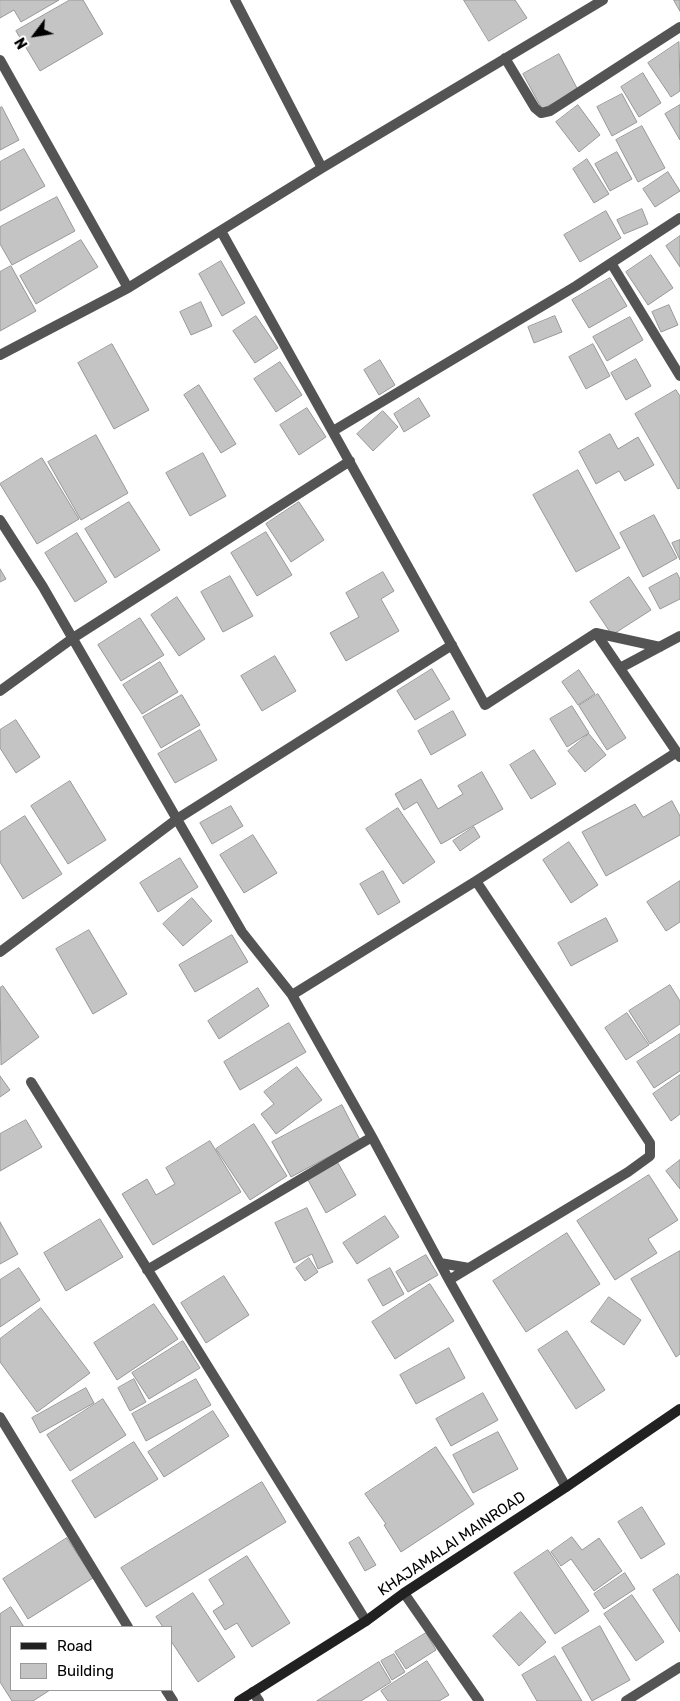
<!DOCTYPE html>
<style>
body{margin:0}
#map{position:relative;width:680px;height:1701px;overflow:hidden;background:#fff;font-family:Rubik,sans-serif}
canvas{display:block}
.legend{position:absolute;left:10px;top:1626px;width:162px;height:65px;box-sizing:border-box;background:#fff;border:1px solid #999;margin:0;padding:6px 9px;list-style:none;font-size:15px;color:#000}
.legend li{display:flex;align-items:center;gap:10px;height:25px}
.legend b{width:25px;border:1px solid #999}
.north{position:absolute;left:10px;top:10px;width:50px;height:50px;-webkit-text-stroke:4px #fff;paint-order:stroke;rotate:239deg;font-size:14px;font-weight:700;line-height:20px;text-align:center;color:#000}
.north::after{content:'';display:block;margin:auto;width:18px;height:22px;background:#000;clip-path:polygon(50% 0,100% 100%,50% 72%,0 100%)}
</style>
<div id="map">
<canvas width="680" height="1701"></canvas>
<ul class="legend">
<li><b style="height:6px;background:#212121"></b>Road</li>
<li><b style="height:14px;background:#c4c4c4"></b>Building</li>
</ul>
<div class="north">N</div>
</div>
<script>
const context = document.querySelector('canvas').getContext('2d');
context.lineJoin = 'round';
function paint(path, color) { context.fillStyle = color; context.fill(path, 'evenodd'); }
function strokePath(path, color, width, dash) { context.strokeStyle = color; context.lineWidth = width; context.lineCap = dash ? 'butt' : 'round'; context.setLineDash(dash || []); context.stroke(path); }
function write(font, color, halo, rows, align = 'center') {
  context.font = font + ' Rubik,sans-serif'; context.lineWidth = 5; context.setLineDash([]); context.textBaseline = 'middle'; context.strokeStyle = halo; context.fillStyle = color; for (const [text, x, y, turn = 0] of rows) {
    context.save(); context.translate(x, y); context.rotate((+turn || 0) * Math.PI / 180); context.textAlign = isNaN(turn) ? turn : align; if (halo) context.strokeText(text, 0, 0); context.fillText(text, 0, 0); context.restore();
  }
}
const building = new Path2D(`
 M0 0H59L21 22 14 10 0 18Z
 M70 0H83L103 34 40 71 16 31Z
 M464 0H515L527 18 489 41Z
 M674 0H680V11Z
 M679 42 680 91 671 97 648 63Z
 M559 54 578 90 542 109 523 74Z
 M643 73 661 103 639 117 621 87Z
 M622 94 637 122 612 136 597 107Z
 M578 105 600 135 579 152 556 122Z
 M680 105V140L665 114Z
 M2 107 19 140 0 150V108Z
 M642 126 665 168 638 182 616 140Z
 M24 149 45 186 0 211V162Z
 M617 152 632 179 610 191 595 164Z
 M587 159 609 194 594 203 573 169Z
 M668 172 680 191 655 207 643 189Z
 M57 197 75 231 12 265 0 244V227Z
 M642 209 648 224 624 234 617 220Z
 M606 211 621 238 580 262 564 235Z
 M680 236V267L666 246Z
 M81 240 98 267 36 304 20 276Z
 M651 255 673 288 648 305 626 272Z
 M221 261 245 303 222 316 199 274Z
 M11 266 36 311 0 331V272Z
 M610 278 627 306 589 328 572 300Z
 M201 302 212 326 191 335 180 312Z
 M669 305 678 325 661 332 652 312Z
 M256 316 278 348 255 363 233 331Z
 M555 316 562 332 534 343 528 327Z
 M630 317 643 340 607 361 593 337Z
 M112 344 149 410 114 429 78 363Z
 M593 344 610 376 586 389 569 357Z
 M636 359 651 386 626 400 611 373Z
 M380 360 395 385 379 395 364 370Z
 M280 362 302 395 276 412 254 379Z
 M199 385 236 444 221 453 184 395Z
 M676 390 680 396V488L678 489 635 414Z
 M419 398 430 416 404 432 394 414Z
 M307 408 326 437 299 455 280 425Z
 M383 411 398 427 373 451 357 434Z
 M610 434 618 449 638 437 654 465 625 481 619 471 596 484 579 452Z
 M96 435 128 493 81 520 48 462Z
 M203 453 226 496 190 516 166 473Z
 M42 458 79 519 37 544 0 484Z
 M578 470 620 548 576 572 533 495Z
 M129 502 160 550 115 578 85 529Z
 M299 502 324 540 291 562 266 524Z
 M654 515 677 558 643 577 620 533Z
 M266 532 292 575 257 596 231 553Z
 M77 533 107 582 75 602 45 553Z
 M680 540V560L672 543Z
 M0 569 6 579 0 582Z
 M383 572 394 591 381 599 399 631 346 661 330 633 359 617 346 593Z
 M677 573 680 579V599L660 609 649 588Z
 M230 576 253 616 223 632 201 592Z
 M629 577 651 610 612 635 590 602Z
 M177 597 205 639 179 656 151 615Z
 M140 618 164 655 121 681 98 645Z
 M275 656 296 691 262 711 241 676Z
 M160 662 178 692 142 714 123 685Z
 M432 669 450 699 415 720 397 691Z
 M579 670 595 694 578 705 562 682Z
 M598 694 626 738 607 750 579 706Z
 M182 695 200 725 161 748 143 717Z
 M572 706 589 733 567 747 550 719Z
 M453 711 466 735 431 755 418 731Z
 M16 720 40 757 16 773 0 748V730Z
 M200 730 217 760 175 783 158 754Z
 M589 734 606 755 585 772 568 751Z
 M534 750 556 784 531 799 510 765Z
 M482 772 503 809 441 844 417 802 404 810 395 794 421 779 438 809 463 794 458 786Z
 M70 781 106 840 68 864 31 806Z
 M672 801 680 816V835L606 876 582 832 635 804 643 817Z
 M231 806 243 826 212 844 200 823Z
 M398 808 435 862 403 884 366 829Z
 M25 816 62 874 23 899 0 862V832Z
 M474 827 480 837 460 851 453 841Z
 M253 835 277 873 244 893 220 855Z
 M569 842 598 885 571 903 543 860Z
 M180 858 198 887 158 912 140 883Z
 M383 871 400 902 378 915 360 884Z
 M680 881V922L666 931 647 902Z
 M192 898 212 921 183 946 163 924Z
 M606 918 618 941 571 966 558 943Z
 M89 930 127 994 93 1014 56 949Z
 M232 935 248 962 195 992 179 965Z
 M670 985 680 1001V1024L650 1044 629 1011Z
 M3 986 39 1037 1 1065 0 988Z
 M258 988 269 1006 219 1039 208 1021Z
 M627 1013 649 1045 626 1060 605 1028Z
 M289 1023 306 1052 240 1090 224 1062Z
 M680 1034V1071L654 1088 637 1062Z
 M297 1067 322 1100 276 1134 261 1114 274 1104 264 1092Z
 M680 1075V1114L671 1121 653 1094Z
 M0 1076 10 1090 0 1097Z
 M342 1105 360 1140 291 1177 272 1142Z
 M26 1120 42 1147 0 1171V1134Z
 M254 1124 287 1176 250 1200 216 1149Z
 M210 1141 241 1192 153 1245 122 1194 147 1179 156 1195 175 1184 166 1168Z
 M680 1160V1189L666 1171Z
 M338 1163 356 1195 326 1213 308 1180Z
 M649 1175 678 1220 648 1239 657 1253 615 1280 577 1221Z
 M307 1208 333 1262 318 1269 312 1254 294 1263 275 1223Z
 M385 1216 399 1237 357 1264 343 1243Z
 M100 1219 123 1257 66 1291 44 1253Z
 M0 1222 18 1254 0 1264Z
 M567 1233 600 1284 526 1332 493 1281Z
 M680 1251V1354L676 1357 631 1279Z
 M426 1255 438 1275 408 1292 396 1272Z
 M309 1258 318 1272 305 1281 296 1268Z
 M19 1268 40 1300 0 1327V1280Z
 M390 1268 404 1294 383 1306 368 1280Z
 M224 1276 249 1315 206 1343 181 1303Z
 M430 1284 454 1321 395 1359 372 1322Z
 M609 1297 641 1320 624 1345 591 1322Z
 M154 1304 178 1339 117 1380 94 1343Z
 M41 1308 90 1373 37 1412 0 1362V1339Z
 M567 1331 605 1390 576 1409 538 1350Z
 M183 1341 200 1368 149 1399 132 1373Z
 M449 1348 465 1378 416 1404 400 1375Z
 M134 1379 146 1402 130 1411 118 1388Z
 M196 1379 211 1405 146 1441 132 1414Z
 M86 1388 94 1403 40 1433 32 1418Z
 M483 1393 498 1420 451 1446 436 1419Z
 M103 1399 126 1435 70 1471 47 1435Z
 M213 1411 229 1436 164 1477 148 1452Z
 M498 1432 518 1469 473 1493 453 1455Z
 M134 1442 158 1479 95 1518 72 1481Z
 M436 1447 474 1504 401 1552 384 1525 386 1524 365 1494Z
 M262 1482 286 1522 146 1607 121 1568Z
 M642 1507 665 1544 641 1559 618 1522Z
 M359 1537 376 1565 365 1571 349 1543Z
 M572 1537 582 1550 599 1538 622 1571 594 1591 571 1559 561 1566 551 1552Z
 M67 1538 93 1578 28 1619 3 1579Z
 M548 1550 589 1611 555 1634 514 1573Z
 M247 1556 290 1623 252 1647 237 1623 225 1630 213 1611 224 1604 209 1580Z
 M625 1573 635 1589 604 1609 594 1594Z
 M678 1574 680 1577V1632L653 1590Z
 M193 1593 235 1657 198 1682 171 1641V1627H163L156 1617Z
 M632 1595 664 1642 636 1661 604 1614Z
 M11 1607 24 1627H11V1690H50L33 1701H12L0 1682V1614Z
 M521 1612 546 1642 519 1666 493 1636Z
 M600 1626 630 1680 592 1701 562 1648Z
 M426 1633 436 1650 406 1669 395 1652Z
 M394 1654 405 1672 392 1680 381 1661Z
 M555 1656 582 1701H537L522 1675Z
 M427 1661 449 1695 439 1701H388L381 1691Z
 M379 1662 391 1682 361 1701H317Z`);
const street = new Path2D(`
 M235 0 322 168
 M505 58 535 108 541 113 550 111 680 27
 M0 60 128 288
 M221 231 485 705 596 633 680 757
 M611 263 680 376
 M0 355 128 288 322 168 603 0
 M333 431 576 286 680 218
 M0 520 43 587 242 932 292 995 372 1137 449 1280 566 1487
 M596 633 660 647
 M620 668 680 636
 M0 691 73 638 350 461
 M0 952 177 819 452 645
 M292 995 476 881 677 752
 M31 1082 366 1621
 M440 1263 469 1268
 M147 1270 372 1137
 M449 1280 628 1172 650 1156V1143L476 881
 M0 1417 128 1627
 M404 1593 479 1701
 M166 1690 173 1701
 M253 1692 259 1701
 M626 1701 680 1667`);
const secondary = new Path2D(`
 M239 1701 366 1621 404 1593 566 1487 680 1409`);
const streetNames = [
 ["KHAJAMALAI MAINROAD",452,1544,-34]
];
paint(building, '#c4c4c4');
strokePath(building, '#989898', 1);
strokePath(street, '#545454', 10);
strokePath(secondary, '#212121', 10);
write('15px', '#000', '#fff', streetNames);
</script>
